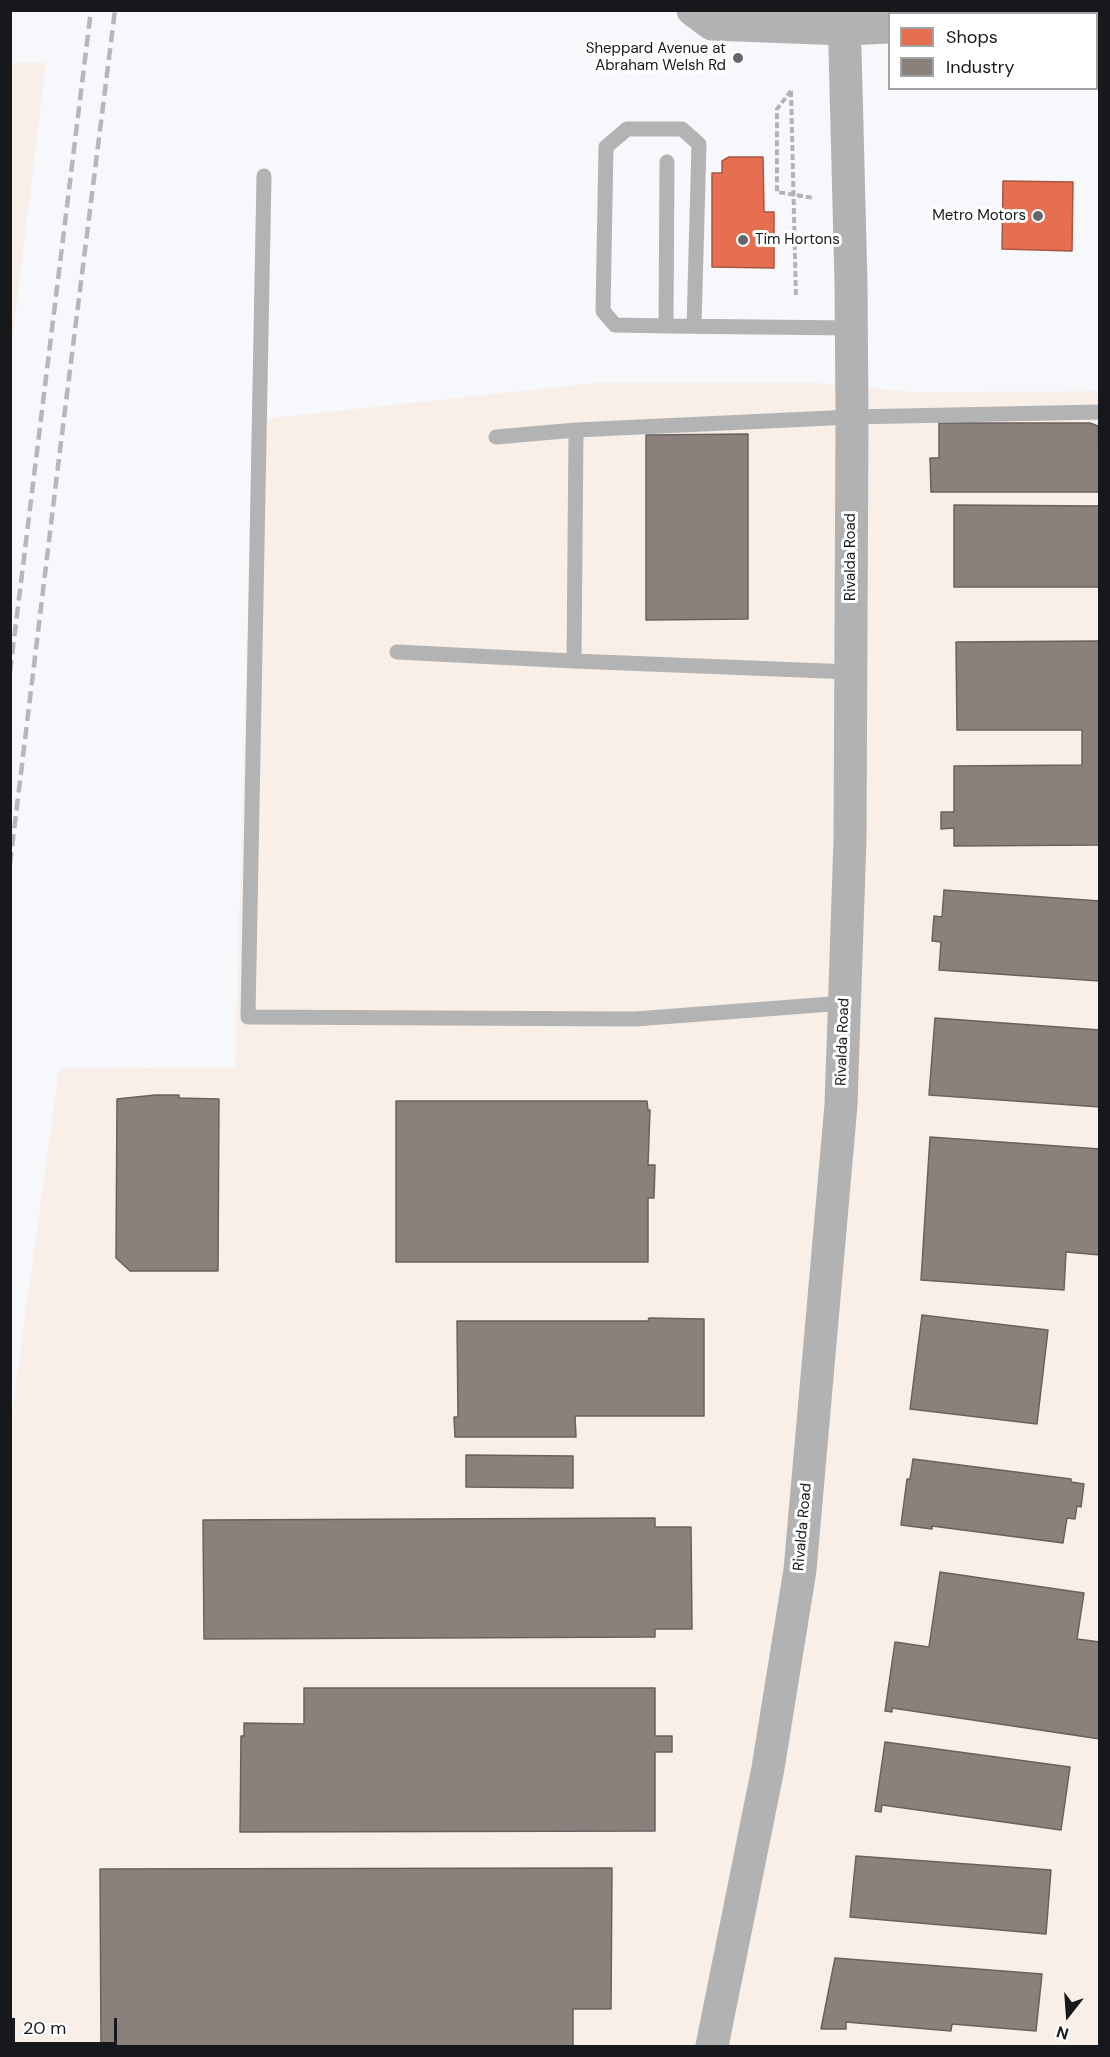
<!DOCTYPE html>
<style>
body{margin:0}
#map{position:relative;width:1110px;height:2057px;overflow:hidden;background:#f6f8fc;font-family:"DM Sans",sans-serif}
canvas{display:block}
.frame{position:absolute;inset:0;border:12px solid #17181b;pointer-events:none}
.legend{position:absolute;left:888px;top:12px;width:210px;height:78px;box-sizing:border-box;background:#fff;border:2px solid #a2a3a4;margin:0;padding:8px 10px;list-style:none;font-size:18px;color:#17181b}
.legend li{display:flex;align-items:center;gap:12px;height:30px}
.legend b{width:30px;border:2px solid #a2a3a4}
.north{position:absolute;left:1038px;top:1985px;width:60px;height:60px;-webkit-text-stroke:4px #fff;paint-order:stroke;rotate:197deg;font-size:16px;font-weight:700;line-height:24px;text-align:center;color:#17181b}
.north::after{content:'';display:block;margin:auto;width:21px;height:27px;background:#17181b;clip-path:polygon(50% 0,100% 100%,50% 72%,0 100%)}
.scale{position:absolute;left:12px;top:2018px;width:105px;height:27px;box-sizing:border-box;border:3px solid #17181b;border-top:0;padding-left:8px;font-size:18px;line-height:21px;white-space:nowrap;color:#17181b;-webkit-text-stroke:4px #fff;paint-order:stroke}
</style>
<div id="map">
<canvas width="1110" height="2057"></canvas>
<div class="frame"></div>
<ul class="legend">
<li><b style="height:16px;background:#e76f51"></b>Shops</li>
<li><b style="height:16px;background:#8a817c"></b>Industry</li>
</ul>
<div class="north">N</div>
<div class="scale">20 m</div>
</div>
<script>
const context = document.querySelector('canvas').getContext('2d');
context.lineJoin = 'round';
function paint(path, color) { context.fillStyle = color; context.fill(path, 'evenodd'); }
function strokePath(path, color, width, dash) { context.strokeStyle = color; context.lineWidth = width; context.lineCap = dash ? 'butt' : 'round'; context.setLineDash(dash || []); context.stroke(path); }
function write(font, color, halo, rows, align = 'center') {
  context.font = font + ' "DM Sans",sans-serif'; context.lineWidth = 6; context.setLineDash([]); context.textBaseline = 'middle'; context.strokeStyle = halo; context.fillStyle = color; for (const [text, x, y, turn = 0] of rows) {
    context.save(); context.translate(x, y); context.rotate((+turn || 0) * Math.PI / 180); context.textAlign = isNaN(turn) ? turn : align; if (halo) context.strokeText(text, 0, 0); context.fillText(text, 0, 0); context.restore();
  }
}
const industrial = new Path2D(`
 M11 63H46L11 353 10 63Z
 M595 383H819L915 392 1099 391V2046H11L10 1426 59 1069 235 1067 253 420Z`);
const shops = new Path2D(`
 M729 157H763L764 212H774V268L712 267V173H722V161Z
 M1003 181 1073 182 1072 251 1002 249Z`);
const industry = new Path2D(`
 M939 423H1090L1098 426 1100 492H931L930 458H939Z
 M748 434V619L646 620V435Z
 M954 505 1100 506V587H954Z
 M1100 641V845L954 846V828L941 829V812H954V766L1082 765V730H957L956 642Z
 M944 890 1100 901 1099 981 939 970 941 942 932 941 934 916 942 917Z
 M935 1018 1100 1030V1107L929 1095Z
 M155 1095H179V1098L219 1099 218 1271H130L116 1258 117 1099Z
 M396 1101H647L648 1110H650L648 1165H655L654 1198H648V1262H396Z
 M930 1137 1100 1149V1255L1066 1252 1064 1290 921 1280Z
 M922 1315 1048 1330 1037 1424 910 1409Z
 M649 1318 704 1319V1416H575L576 1437H455L454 1417H458L457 1321H648Z
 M466 1455 573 1456V1488L466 1487Z
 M913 1459 1071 1479V1482L1084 1484 1081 1507 1077 1506 1075 1519 1067 1518 1063 1543 932 1526V1529L901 1525 907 1479H910Z
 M655 1518V1527H691L692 1629H655V1637L204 1639 203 1520Z
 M940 1572 1084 1593 1077 1639 1100 1642V1739L892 1708V1712L885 1711 895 1642 929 1647Z
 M304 1688H655V1736H672V1752H655V1831L240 1832 241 1736H244V1723L304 1724Z
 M885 1742 1070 1767 1061 1830 882 1805 881 1812 875 1811Z
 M856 1856 1051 1870 1046 1934 850 1917Z
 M612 1868 611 2009H573V2046H101L100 1869Z
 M835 1958 1042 1974 1036 2031 952 2024 951 2031 846 2022V2029H821Z`);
const path = new Path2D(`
 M791 91 796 298
 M791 91 777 109V192L814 198`);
const lane = new Path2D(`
 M667 162 666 326 852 328
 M264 176 248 1017 635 1019 844 1003
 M666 326 615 325 603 311 606 147 627 129H682L699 144 694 326
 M496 437 576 430
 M397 652 574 661 576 430 852 417 1100 412
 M574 661 851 672`);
const secondary = new Path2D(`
 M693 10 712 24 844 29 890 27
 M1090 14 1095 10
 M712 2046 768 1768 800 1570 841 1105 850 839 852 417 851 283 844 10`);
const rail = new Path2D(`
 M10 672 91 10
 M10 864 59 458 115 10`);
const markers = [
 [738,58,6,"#65666a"],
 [1038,216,6,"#65666a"],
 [743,240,6,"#65666a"]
];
const poiNames = [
 ["Sheppard Avenue at",726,49],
 ["Abraham Welsh Rd",726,66],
 ["Metro Motors",1026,216],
 ["Tim Hortons",755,240,"left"]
];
const streetNames = [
 ["Rivalda Road",851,557,-90],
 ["Rivalda Road",843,1042,-88],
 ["Rivalda Road",803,1527,-85]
];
paint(industrial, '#f8f0e8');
paint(shops, '#e76f51');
strokePath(shops, '#a95541', 1.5);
paint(industry, '#8a817c');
strokePath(industry, '#68625f', 1.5);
strokePath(path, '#b3b3b5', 4, [6, 3]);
strokePath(lane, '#b4b3b4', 15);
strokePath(secondary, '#b3b2b3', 33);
strokePath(rail, '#b6b7b8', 4.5, [12, 6]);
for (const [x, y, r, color] of markers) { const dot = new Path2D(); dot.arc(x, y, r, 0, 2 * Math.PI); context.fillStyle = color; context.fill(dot); strokePath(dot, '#fff', 2); }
write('15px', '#17181b', '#fff', poiNames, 'right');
write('15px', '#17181b', '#fff', streetNames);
</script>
